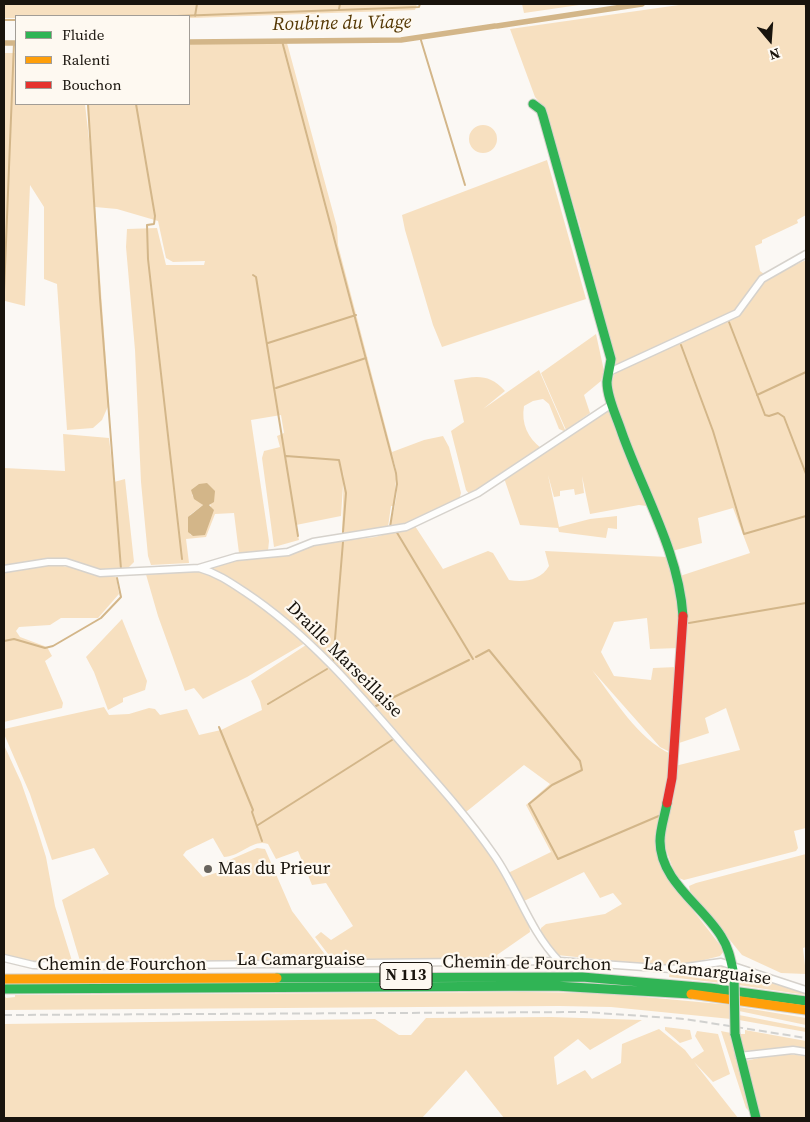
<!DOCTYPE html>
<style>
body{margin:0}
#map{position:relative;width:810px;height:1122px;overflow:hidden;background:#fbf8f4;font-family:"Source Serif 4",serif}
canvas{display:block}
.frame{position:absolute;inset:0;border:5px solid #19140d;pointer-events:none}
.legend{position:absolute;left:15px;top:15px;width:175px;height:90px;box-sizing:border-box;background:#fef9f1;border:1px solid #a29d96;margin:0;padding:6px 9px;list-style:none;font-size:15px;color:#19140d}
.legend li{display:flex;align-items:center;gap:10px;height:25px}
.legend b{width:25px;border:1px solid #a29d96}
.north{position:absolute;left:745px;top:15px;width:50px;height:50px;-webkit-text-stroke:4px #fef9f1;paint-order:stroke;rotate:162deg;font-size:14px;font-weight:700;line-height:20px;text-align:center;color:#19140d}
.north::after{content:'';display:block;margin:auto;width:18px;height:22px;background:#19140d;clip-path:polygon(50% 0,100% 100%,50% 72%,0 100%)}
</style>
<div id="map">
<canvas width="810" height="1122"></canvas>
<div class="frame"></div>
<ul class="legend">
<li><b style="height:6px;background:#30b455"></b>Fluide</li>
<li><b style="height:6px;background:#ff9f0a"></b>Ralenti</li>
<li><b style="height:6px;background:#e5322d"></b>Bouchon</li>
</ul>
<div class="north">N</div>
</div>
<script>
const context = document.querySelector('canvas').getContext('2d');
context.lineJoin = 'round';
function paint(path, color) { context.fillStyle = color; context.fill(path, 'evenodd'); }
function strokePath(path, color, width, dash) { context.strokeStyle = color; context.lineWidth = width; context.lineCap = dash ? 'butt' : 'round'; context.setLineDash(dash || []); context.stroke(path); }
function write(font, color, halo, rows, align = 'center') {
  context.font = font + ' "Source Serif 4",serif'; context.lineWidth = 4.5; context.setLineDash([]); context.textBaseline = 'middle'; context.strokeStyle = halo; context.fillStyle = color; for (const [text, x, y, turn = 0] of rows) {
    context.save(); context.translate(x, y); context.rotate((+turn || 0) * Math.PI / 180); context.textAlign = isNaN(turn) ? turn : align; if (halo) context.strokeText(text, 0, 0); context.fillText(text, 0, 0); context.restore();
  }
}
const green = new Path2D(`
 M4 4H417L415 10 193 18H4Z
 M522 4H586L524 13Z
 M686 4H806V215L797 220 798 223 762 240V243L755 246 760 271 764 274C752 285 747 299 736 311L616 365 579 223 543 106 535 97 510 29Z
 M287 43 337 227 338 245 392 452 424 440 443 436 449 447 461 493 459 500 405 525 390 528C395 504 402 483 393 459L396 479 394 506H391L388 527 342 534 344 470 341 516 296 525 299 540 274 547 262 458 264 451 280 447 277 436 284 433 281 415 251 420 269 541 268 551 239 553 234 513 215 514 206 537 186 539 189 563 151 565 148 556 141 482 135 350 126 247 127 229 157 228 166 265H204L205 261 173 262 166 258 158 221 117 209 95 207 109 404 102 420 93 428 67 430 57 284 44 279V207L30 185 25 306 5 301 4 323V53H16V104H85L91 157 87 104H189V44ZM207 483 211 509 190 535V515L203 505 192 495Z
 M469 139a14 14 0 1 1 28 0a14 14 0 1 1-28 0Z
 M547 160 586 299 442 347 433 325 405 230 402 215Z
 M806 260V828L794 831 798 848 796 851 684 880 676 877 664 844 675 766 740 750 726 708 705 718 709 733 676 744C681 689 694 629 680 576L750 553 733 508 698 518 702 543 672 551 615 403 611 383 615 373 740 314C749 305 753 295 761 286 773 273 791 267 806 260Z
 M596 334 604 371 601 381 584 395 590 413 566 430 541 373Z
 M539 370 566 432 559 429 549 404 543 399 533 401 524 406C521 424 528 438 541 448L470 495 466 490 451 431 464 422 454 380C476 376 489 373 505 391L483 409Z
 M609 408 647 506 639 505 590 514 582 476 584 493 575 495 574 489 560 491V496L554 497 548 475 559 527 590 519 617 516V529L608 528 606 538 559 532 558 528 520 525 504 478 528 464Z
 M63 434 109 438 114 482 125 479 134 562 127 569 99 571 58 558 4 566V468L65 471Z
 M415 526 443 569 488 551 493 553 509 580C524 583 541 580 549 566L545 551 668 557 678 593 679 648 650 649 647 618 614 622 601 652 614 676 651 680 653 668 677 667 672 753 660 747 592 670C614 699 638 739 671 754L659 856 665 874 720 945 724 951 720 956 680 966H663L557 955 541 934V928L546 924 605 914 622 904 613 893 600 898 584 872 524 901 508 873 551 852 526 805 550 784 524 765 466 812 376 707 313 641 288 619 208 568 232 561 287 554 316 544 375 537Z
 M44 564C69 565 91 573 116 577L119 594 98 618H61L50 625 19 627 16 631 20 637 47 647 52 656 45 661 63 703 62 708 4 722V571Z
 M193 568C232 579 276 614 305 643L247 677 203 699 194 688 185 691 158 616 145 571Z
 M122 619 147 681 145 690 123 698V702L108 710 94 672 86 657Z
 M306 645 370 708 433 780 492 855 529 922 530 932 497 955 498 960 336 959 328 954 315 937 321 932 331 940 353 926 326 883 312 885 298 851 276 859 268 844C252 839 240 857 224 857L213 838 186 851 183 855 203 877 228 869 227 861 257 848 265 849 292 911 327 957 324 962 80 961 62 900 109 874 94 848 52 860 30 794 4 734V729L104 707 109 715 129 714 149 708 155 709 160 715 187 709 199 735 221 730 262 710 260 701 251 681Z
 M4 745 21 782 36 825 46 857 55 906 73 964 14 960 4 956Z
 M806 854V947L803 948 806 974 781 973 742 955 690 891 689 886 696 883Z
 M727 967 730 970V984L669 977 670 972Z
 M741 971 806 993V995L738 985V975Z
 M524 992 602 993 731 1005V1019L611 1007 559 1006 4 1010V995L6 998 15 997V995Z
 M739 1007 806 1018V1025L739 1011Z
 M739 1015 806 1028V1032L739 1020Z
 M551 1017 642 1020 590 1050 578 1039 554 1057 557 1085 585 1070 592 1079 621 1063 622 1044 659 1029 685 1050 692 1059 704 1051 695 1036 697 1031 718 1034 730 1074 713 1082 694 1062 738 1118H504L466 1070 422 1118H4V1024L375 1019 399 1035H411L426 1018Z
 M665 1027 690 1030 692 1039 680 1043 665 1030Z
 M745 1030 806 1041V1048L745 1051 742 1050 739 1034H745Z
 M721 1031 731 1033 750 1112 746 1108Z
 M781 1053 805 1056 806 1118H761L745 1061Z`);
const water = new Path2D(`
 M207 483 215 491 214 502 209 505 214 510 205 535 193 536 188 532V517L203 505 194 499 191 490 199 484Z`);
const stream = new Path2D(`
 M805 4 806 8
 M339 9 340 4
 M177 16 419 7 420 4
 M195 16 197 4
 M4 20H16
 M420 37 465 185
 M282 41 396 473 397 484 390 527
 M88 104 100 298 121 569
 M136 104 155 216 154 224 147 225 148 259 182 559
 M253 275 256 277 298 536
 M4 292 14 43
 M729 322 765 415 769 416 778 413 784 417 806 474
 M268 343 356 315
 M681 345 713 431 744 534 806 516
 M276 388 366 358
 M757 395 806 372
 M286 456 339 460 346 493 343 532
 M396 531 473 659
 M689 623 806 603
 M4 641 14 639 45 648 53 646 101 618 121 597 117 578
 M476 657 489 650 580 761 582 770 552 785 529 804 558 859 661 815
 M333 663 343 542
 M268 704 327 669
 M376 706 469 660
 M219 727 253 810 252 812 262 841
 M258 825 392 740`);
const canal = new Path2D(`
 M497 26 642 4
 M189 42 401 40 495 26
 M4 43H16`);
const street = new Path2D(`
 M609 372 737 313 762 279 806 254
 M199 568 236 557 288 552 313 542 406 527 478 493 612 404
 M4 569 48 562H66L100 573 199 568C217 573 230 582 245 592 307 633 357 691 405 747 436 782 467 816 494 855 518 889 529 930 559 961
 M4 958 33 965 78 966 559 961 672 969 721 962 806 990
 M739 1056 793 1050 806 1052`);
const fast = new Path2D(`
 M533 104 541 110 543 116 611 359C610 366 608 374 607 382 607 398 617 417 622 433 643 492 679 553 683 616
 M667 803C665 815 660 829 660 841 660 881 702 905 721 936 729 948 731 961 734 975
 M277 978 582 977 710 988 806 1001
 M4 989 555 986 691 994
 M735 1034 756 1118`);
const slow = new Path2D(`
 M4 979 277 978
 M691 994 806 1010`);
const jam = new Path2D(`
 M667 803 672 778 683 616`);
const rail = new Path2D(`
 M4 1015 584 1012 685 1019 806 1038`);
const fastBridge = new Path2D(`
 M734 975 735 1034`);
const markers = [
 [208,869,5,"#68645e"]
];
const shields = [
 [406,976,52]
];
const shieldNames = [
 ["N 113",406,976]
];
const streetNames = [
 ["Draille Marseillaise",344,660,45],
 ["La Camarguaise",301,960],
 ["Chemin de Fourchon",527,964,1],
 ["Chemin de Fourchon",122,965],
 ["La Camarguaise",707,972,7]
];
const poiNames = [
 ["Mas du Prieur",218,869]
];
const waterNames = [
 ["Roubine du Viage",342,24,-1]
];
paint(green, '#f7e0c0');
paint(water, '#d3b689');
strokePath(stream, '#d3b689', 2);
strokePath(canal, '#d3b689', 5.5);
strokePath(street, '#d6d2cc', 9);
strokePath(fast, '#d6d2cc', 11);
strokePath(slow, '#d6d2cc', 11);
strokePath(jam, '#d6d2cc', 11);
strokePath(street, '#fefefd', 6);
strokePath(fast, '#30b455', 9);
strokePath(slow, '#ff9f0a', 9);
strokePath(jam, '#e5322d', 9);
strokePath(rail, '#d1d1cf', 2, [8, 4]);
strokePath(fastBridge, '#d6d2cc', 11, []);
strokePath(fastBridge, '#30b455', 9);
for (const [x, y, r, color] of markers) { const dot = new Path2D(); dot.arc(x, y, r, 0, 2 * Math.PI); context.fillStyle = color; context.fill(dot); strokePath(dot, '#fef9f1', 2); }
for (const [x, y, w] of shields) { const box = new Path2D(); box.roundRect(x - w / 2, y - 13.5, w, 27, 4); context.fillStyle = '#fef9f1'; context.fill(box); strokePath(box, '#19140d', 1); }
write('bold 16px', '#19140d', null, shieldNames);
write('18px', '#19140d', '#fef9f1', streetNames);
write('18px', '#19140d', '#fef9f1', poiNames, 'left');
write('italic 19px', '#533602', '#fef9f1', waterNames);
</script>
